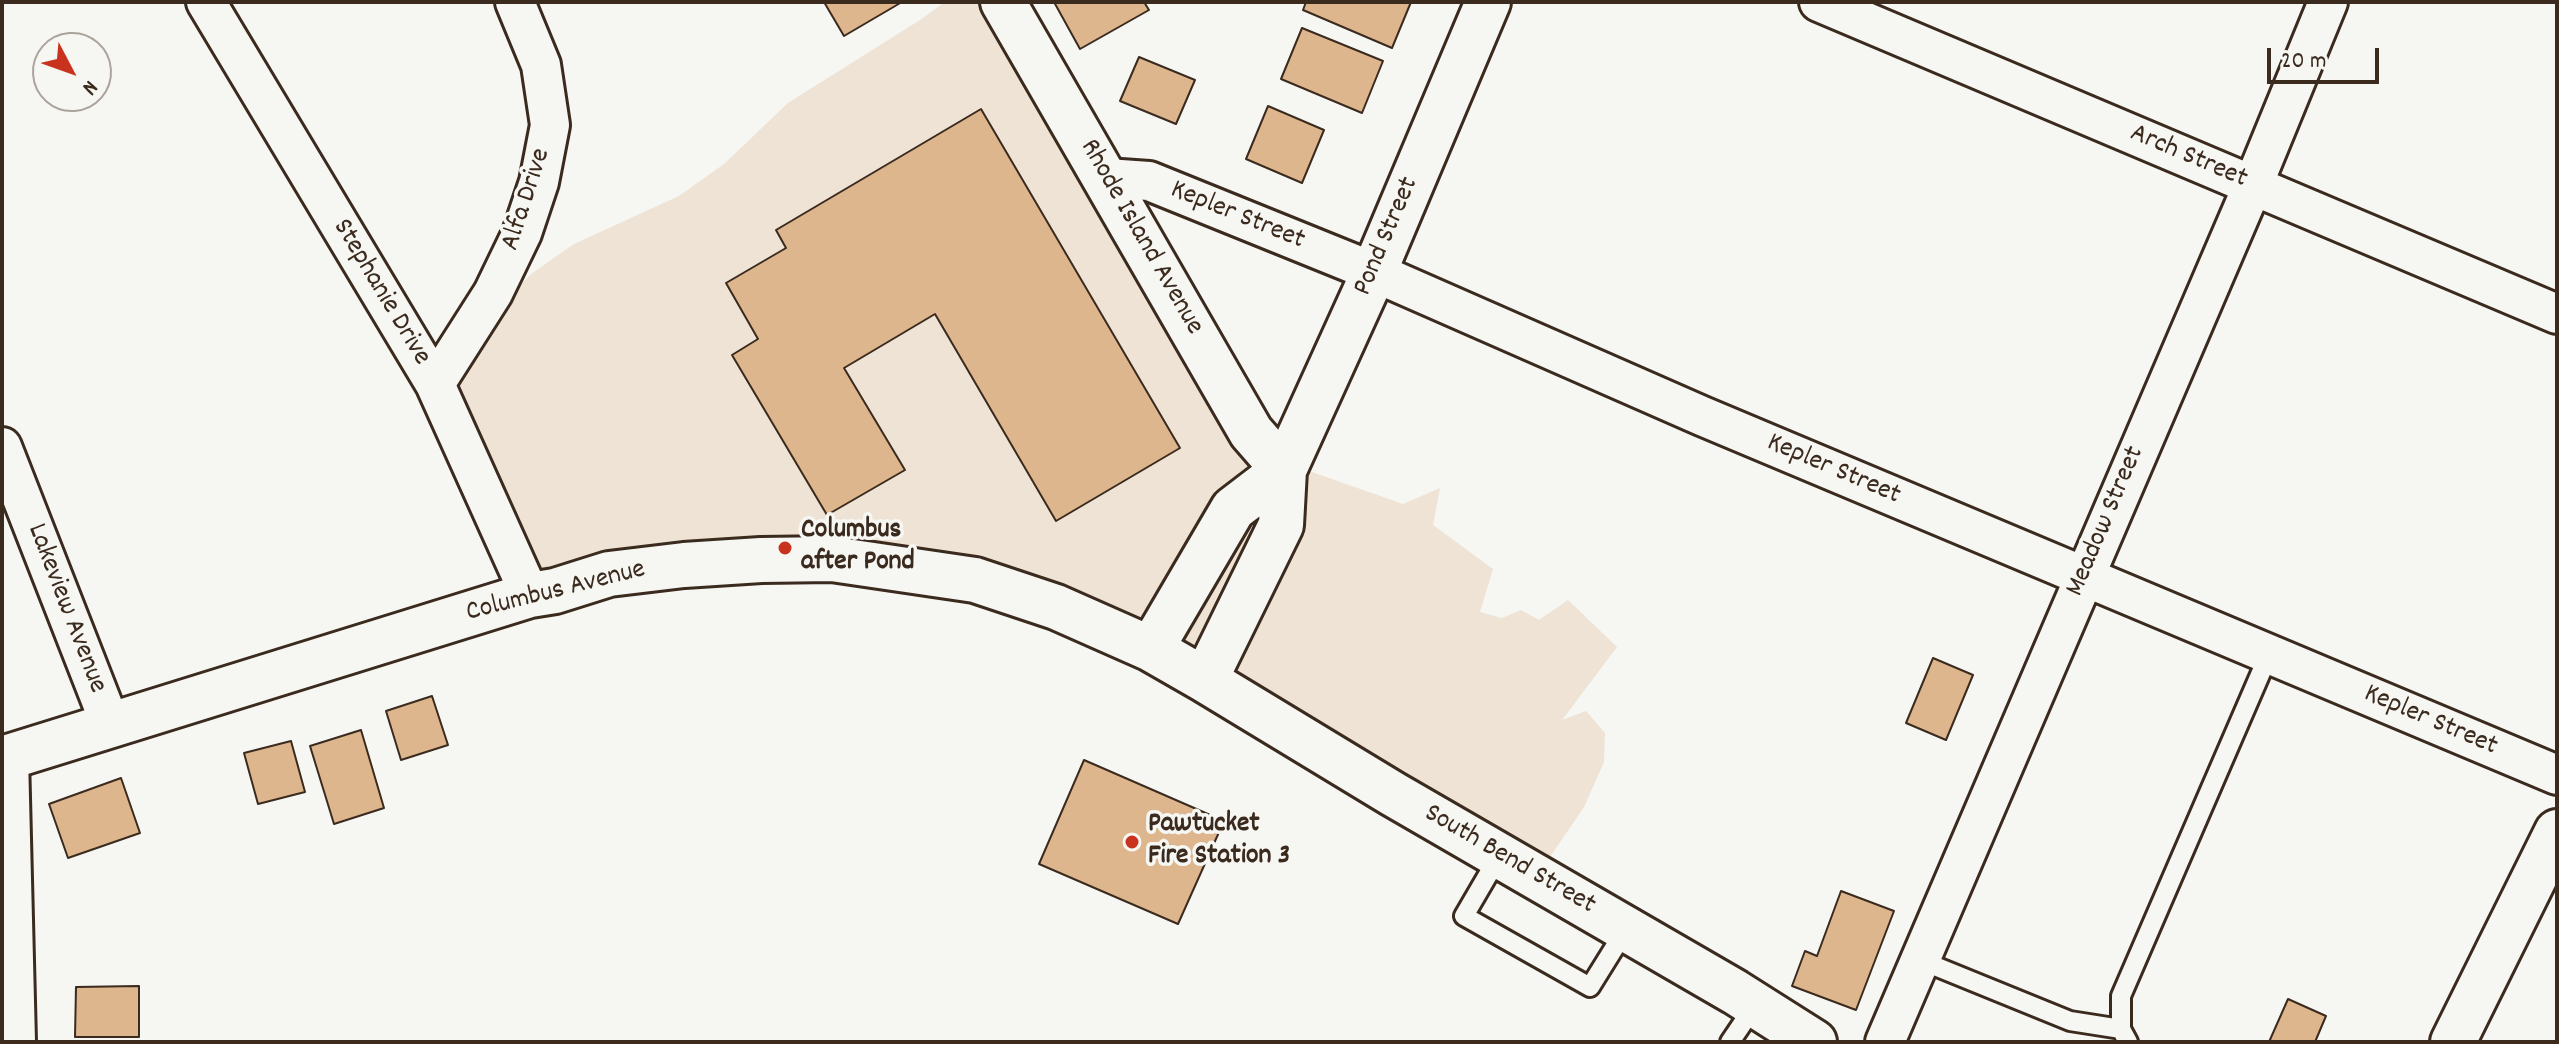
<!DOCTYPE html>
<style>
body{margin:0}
#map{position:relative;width:2559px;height:1044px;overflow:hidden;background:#f6f6f2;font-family:Dekko,sans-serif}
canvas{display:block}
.frame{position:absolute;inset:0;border:4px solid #3b2a1e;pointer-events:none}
.north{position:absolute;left:32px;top:32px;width:80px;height:80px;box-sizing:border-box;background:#f6f6f2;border:2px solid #aba49d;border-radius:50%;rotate:131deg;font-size:22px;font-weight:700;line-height:32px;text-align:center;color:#3b2a1e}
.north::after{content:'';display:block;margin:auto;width:28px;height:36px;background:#c8321e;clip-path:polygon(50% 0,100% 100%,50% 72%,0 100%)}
.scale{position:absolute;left:2267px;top:48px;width:112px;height:36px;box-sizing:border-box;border:4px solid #3b2a1e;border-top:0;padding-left:10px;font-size:24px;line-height:28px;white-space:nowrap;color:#3b2a1e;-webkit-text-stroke:6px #f6f6f2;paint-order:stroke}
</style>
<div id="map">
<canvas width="2559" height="1044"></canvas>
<div class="frame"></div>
<div class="north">N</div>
<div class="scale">20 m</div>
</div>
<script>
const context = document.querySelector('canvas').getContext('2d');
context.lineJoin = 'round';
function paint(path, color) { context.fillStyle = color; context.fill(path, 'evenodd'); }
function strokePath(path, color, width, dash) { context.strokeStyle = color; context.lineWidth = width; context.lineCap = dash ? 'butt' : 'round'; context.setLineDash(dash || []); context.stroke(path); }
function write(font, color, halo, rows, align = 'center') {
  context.font = font + ' Dekko,sans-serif'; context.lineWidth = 7; context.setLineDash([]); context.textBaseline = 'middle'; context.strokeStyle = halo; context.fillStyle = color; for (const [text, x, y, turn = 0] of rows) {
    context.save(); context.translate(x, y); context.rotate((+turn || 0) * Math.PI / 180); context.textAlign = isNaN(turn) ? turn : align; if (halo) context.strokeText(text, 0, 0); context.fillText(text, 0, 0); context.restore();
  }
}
const built = new Path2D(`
 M945 2H994L1238 453 1272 471 1292 465 1403 504 1440 488 1433 525 1493 569 1480 612 1502 618 1521 610 1539 620 1568 600 1617 647 1562 720 1586 711 1605 733 1604 762 1584 807 1539 873 1200 676 824 552 518 590 449 373 470 337 531 274 574 244 679 196 724 164 788 103 920 20Z`);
const building = new Path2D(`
 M824 2H902L844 36Z
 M1054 2H1144L1149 10 1080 49Z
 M1306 2H1411L1392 48 1303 10Z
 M1302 28 1383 61 1362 113 1281 79Z
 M1139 57 1195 80 1176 124 1120 101Z
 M1268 106 1324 130 1302 183 1246 159Z
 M981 109 1180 448 1056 521 935 314 844 368 905 470 827 515 732 355 758 339 726 283 786 248 776 230Z
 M1933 658 1973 675 1946 740 1906 723Z
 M432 696 448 745 401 760 386 711Z
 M361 730 384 808 334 824 310 746Z
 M291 741 305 792 258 804 244 753Z
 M1084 760 1224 821 1178 924 1039 864Z
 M121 778 140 833 68 858 49 804Z
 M1841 891 1894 911 1856 1010 1792 986 1805 951 1817 956Z
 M139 986V1037H75L76 987Z
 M2288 999 2326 1016 2315 1042H2269Z`);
const service = new Path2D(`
 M1499 856 1464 916 1590 987 1626 929
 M1920 960 2070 1021 2121 1029
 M1730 1042 1755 1005
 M2128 1042 2121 1029V996L2269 654`);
const minor = new Path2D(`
 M206 2 435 384 530 595
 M1819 2 2557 314
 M1106 178 1149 181 1374 272 1702 416 2557 775
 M435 384 493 293 522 233 539 182 550 125 541 65 515 2
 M2 447 111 726
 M9 757 16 1042
 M1885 1042 2253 185 2328 2`);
const tertiary = new Path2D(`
 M1003 2 1251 432 1284 470
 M1151 649 1233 509 1284 470
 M1205 680 1281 525 1284 470 1374 272 1488 2
 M2 759 530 595 555 591 609 574 684 565 761 560 832 559 975 580 1056 607 1151 649 1205 680 1393 794 1735 992 1814 1042`);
const secondary = new Path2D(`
 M2453 1042 2557 832`);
const markers = [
 [785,548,8,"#c8321e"],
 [1132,842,8,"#c8321e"]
];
const streetNames = [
 ["Arch Street",2188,158,23],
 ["Alfa Drive",528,200,-72],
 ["Kepler Street",1237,217,22],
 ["Pond Street",1388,237,-67],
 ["Rhode Island Avenue",1140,238,60],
 ["Stephanie Drive",380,293,59],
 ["Kepler Street",1833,471,23],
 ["Meadow Street",2107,522,-67],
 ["Columbus Avenue",556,593,-14],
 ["Lakeview Avenue",65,609,69],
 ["Kepler Street",2430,722,23],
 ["South Bend Street",1509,861,30]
];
const poiNames = [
 ["Columbus",801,532],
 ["after Pond",801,564],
 ["Pawtucket",1148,826],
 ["Fire Station 3",1148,858]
];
paint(built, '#eee3d4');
paint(building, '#ddb68e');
strokePath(building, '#3b2a1e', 2);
strokePath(service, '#3b2a1e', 24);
strokePath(minor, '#3b2a1e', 44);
strokePath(tertiary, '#3b2a1e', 50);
strokePath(secondary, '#3b2a1e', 50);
strokePath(service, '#f6f6f2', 18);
strokePath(minor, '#f6f6f2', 38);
strokePath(tertiary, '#f6f6f2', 44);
strokePath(secondary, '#f6f6f2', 44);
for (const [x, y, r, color] of markers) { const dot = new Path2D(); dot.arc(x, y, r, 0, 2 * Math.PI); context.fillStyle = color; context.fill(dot); strokePath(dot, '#f6f6f2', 3); }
write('28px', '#3b2a1e', '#f6f6f2', streetNames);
write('bold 28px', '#3b2a1e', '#f6f6f2', poiNames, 'left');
</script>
